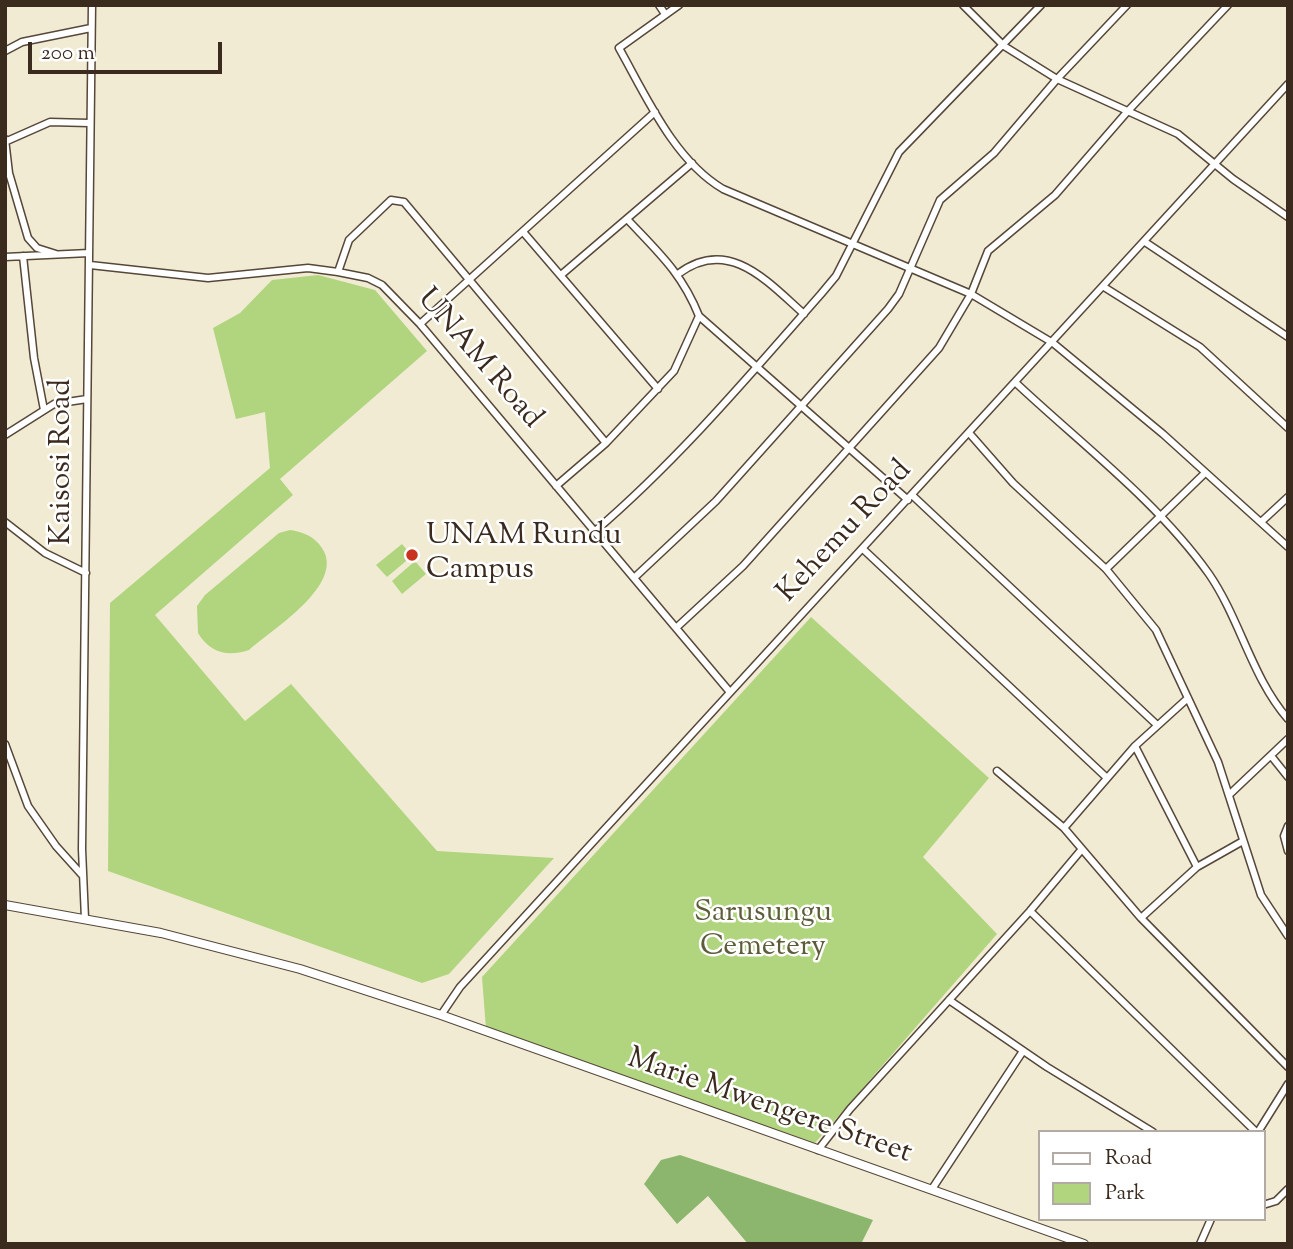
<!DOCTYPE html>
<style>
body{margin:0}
#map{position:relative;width:1293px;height:1249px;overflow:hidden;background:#f1ebd4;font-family:"Sorts Mill Goudy",serif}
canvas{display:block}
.frame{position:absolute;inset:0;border:7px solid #3b2a1e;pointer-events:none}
.legend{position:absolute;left:1038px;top:1130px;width:228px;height:91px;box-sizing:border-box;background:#fff;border:2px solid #b1aaa5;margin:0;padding:9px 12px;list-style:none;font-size:21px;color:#3b2a1e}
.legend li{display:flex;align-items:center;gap:14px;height:35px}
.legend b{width:35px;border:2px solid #b1aaa5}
.scale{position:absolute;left:28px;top:42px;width:194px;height:32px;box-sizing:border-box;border:4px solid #3b2a1e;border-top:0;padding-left:9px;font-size:21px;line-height:24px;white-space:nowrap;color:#3b2a1e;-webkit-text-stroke:5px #fff;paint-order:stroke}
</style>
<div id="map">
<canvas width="1293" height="1249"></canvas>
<div class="frame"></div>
<ul class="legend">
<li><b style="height:9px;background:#fff"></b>Road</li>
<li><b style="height:19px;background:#b0d57e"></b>Park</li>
</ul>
<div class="scale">200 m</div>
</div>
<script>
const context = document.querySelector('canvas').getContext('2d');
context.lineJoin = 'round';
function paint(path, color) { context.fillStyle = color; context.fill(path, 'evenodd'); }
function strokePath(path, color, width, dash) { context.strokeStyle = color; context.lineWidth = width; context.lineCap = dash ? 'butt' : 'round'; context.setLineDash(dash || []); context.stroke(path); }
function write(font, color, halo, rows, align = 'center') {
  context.font = font + ' "Sorts Mill Goudy",serif'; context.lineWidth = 5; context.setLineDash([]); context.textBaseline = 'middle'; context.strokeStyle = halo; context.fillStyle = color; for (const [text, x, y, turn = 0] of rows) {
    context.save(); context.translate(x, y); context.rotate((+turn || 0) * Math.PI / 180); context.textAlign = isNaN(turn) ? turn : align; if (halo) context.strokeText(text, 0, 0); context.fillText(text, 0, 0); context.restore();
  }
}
const green = new Path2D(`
 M318 275 375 290 427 351 280 479 293 495 155 615 245 721 291 684 437 851 554 858 449 974 422 983 108 871 110 603 270 468 265 412 236 419 213 328 240 313 272 280Z
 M290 530C303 532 314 536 322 548 346 584 273 629 249 650 227 657 210 653 198 633L197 606 205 595 279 533Z
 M402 544 412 556 387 577 376 565Z
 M415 561 426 574 402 594 392 581Z
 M811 617 989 778 923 857 997 934 815 1143 486 1029 482 977Z`);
const forest = new Path2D(`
 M680 1155 873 1220 861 1244H748L708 1196 677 1224 644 1184 661 1160Z`);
const minor = new Path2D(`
 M659 5 665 14
 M679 5 619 48C646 96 674 160 723 189L971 294 1053 343 1163 434 1288 547
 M963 5 1004 46 1057 79 1178 134 1233 179 1288 217
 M5 51 22 42 91 28
 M5 139 9 173 28 238 37 248 56 254
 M7 141 50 122 89 123
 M627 219C658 252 682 273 699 316L908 500
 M524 233 658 389
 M1145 242 1288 337
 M23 256 34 358 44 410
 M5 257 89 253
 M90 265 208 278 308 268 338 272 368 278 382 285 420 324 729 691
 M338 272 349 240 391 200 404 202 606 443
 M678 274C728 236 767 281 804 314
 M561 275 692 163
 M1104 287 1200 347 1288 428
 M420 324 655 112
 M1016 383C1081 444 1157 501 1209 574 1240 619 1252 678 1288 719
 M970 434 1013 483 1106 569 1156 630 1218 762 1261 895 1288 936
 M5 435 54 404 87 399
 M556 486 606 443 674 371 699 316
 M913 496 1156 724
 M5 522 45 553 86 573
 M1261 522 1288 497
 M594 532C678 460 748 377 821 294L836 276 899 152 1041 5
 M864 550 1107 778
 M1106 569 1205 473
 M634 578 716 501 888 309 899 294 940 200 994 153 1057 79 1127 5
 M676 628 743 566 939 348 971 294 988 251 1055 195 1127 112 1228 5
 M5 744 28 806 56 846 83 876
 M1135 746 1197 867
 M1272 757 1288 777
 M997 771 1064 828 1141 918 1288 1067
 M1230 794 1288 739
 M1288 826 1284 836 1288 851
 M1064 828 1135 746 1188 698
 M1030 911 1256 1132
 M1141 918 1197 867 1243 841
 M85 919 82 849 92 5
 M949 1000 1047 1067 1153 1132
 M441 1015 460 987 1288 84
 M1258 1132 1288 1084
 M818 1150 850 1109 1030 911 1082 849
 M932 1189 1023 1051
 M1263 1205 1276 1201 1288 1189
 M1200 1244 1211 1219`);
const major = new Path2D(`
 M5 905 161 933 300 969 441 1015 1084 1244`);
const markers = [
 [412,555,7,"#c8321e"]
];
const streetNames = [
 ["UNAM Road",478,360,49],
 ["Kaisosi Road",64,462,-90],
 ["Kehemu Road",846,533,-47],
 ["Marie Mwengere Street",769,1108,19]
];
const poiNames = [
 ["UNAM Rundu",426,538],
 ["Campus",426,572]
];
const parkNames = [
 ["Sarusungu",763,915],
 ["Cemetery",763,949]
];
paint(green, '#b0d57e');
paint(forest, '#8cb66d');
strokePath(minor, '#564739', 9);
strokePath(major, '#564739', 10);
strokePath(minor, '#fff', 6);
strokePath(major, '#fff', 8);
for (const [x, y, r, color] of markers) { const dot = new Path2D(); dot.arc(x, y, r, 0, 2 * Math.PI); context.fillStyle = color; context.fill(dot); strokePath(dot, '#fff', 2.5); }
write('30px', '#3b2a1e', '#fff', streetNames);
write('30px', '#3b2a1e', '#fff', poiNames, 'left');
write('30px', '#5e5d3b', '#fff', parkNames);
</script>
